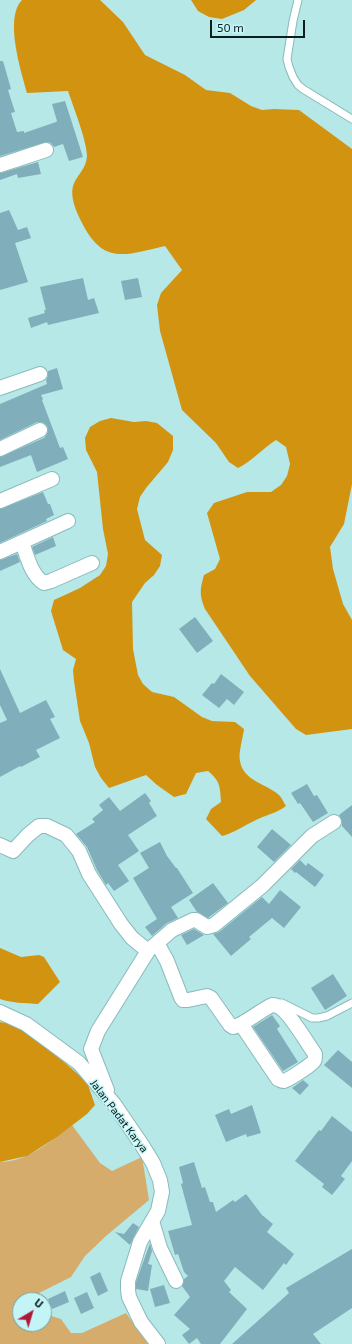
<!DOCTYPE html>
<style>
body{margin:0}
#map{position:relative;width:352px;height:1344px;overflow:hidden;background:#b6e8e8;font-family:"Exo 2",sans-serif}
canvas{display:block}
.north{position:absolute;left:12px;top:1292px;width:40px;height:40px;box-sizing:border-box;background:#c3f5f6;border:1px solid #799fa0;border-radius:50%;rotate:38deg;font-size:11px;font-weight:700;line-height:16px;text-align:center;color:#0a1e1e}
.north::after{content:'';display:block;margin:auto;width:14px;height:18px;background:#ae1938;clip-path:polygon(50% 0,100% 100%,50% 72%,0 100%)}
.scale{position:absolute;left:210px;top:20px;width:95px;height:18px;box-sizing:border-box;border:2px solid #0a1e1e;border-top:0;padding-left:5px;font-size:12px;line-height:14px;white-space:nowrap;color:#0a1e1e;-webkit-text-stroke:3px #c3f5f6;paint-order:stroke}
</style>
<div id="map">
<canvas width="352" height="1344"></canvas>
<div class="north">U</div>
<div class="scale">50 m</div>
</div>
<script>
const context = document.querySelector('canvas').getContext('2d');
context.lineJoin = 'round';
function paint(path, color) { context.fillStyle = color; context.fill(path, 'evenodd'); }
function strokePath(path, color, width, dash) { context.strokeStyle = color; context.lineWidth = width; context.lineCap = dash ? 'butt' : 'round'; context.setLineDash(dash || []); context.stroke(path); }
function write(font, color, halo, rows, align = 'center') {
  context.font = font + ' "Exo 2",sans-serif'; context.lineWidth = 3; context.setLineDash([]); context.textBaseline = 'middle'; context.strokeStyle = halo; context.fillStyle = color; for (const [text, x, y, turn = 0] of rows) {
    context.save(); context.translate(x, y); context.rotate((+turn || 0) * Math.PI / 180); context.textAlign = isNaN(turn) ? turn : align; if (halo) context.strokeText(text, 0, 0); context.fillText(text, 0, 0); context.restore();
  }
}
const green = new Path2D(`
 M72 1125 100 1163 112 1171 142 1157 149 1200 106 1236 85 1256 71 1277 39 1293 41 1300H20V1324H44V1307L48 1315 61 1319 71 1333H82L126 1313 148 1344H0V1162C27 1162 51 1141 72 1125Z`);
const forest = new Path2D(`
 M22 0H100L123 22 145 55 185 75 206 90 230 93 251 106 262 110 274 109 299 110 352 149V484L344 524 330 547 333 569 343 604 352 620V729L306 735 296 729 250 676 205 609C199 595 200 589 204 575L215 569 220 559 207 513 214 503 247 492H271L281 485 287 476 290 464 286 447 276 440C262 449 252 461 238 468L229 462 216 443 182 410 160 331 157 305 161 293 182 270 165 246C125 255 103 266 81 221 76 211 70 197 73 186 77 174 86 170 87 156 87 141 73 106 68 91L27 93C21 71 4 18 22 0Z
 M191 0H256L244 10 222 19 209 17 198 11Z
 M111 418 134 422 146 421 157 423 173 436V450L168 462 146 488 140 497 137 509 145 540 162 555 160 566 154 575 145 583 132 602 133 649 138 675 143 684 152 692 174 697 202 717 212 721 235 722 244 729C243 737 238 754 240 761 243 781 267 784 279 795 282 798 284 803 286 806 275 814 265 815 254 821 243 826 234 833 222 836L206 819 211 809 221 802C220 786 220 781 208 771L196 773 186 794 174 797 157 785 146 775 109 788 101 778 95 767 89 743 80 721 74 681 73 670 76 659 63 650 51 611 54 600 80 588 100 575 106 566 108 554 103 529 97 472 86 450 85 438 90 427 100 421Z
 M0 948 21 957 39 955 44 957 60 982 38 1004C26 1003 10 1003 0 999Z
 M0 1022 6 1023 24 1030 64 1062 87 1082 95 1105 87 1114 57 1137 27 1156 0 1162Z`);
const building = new Path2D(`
 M0 61H3L11 89 8 90 15 112 11 113 17 132 24 131V133L56 122 57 121 52 104 65 101 83 157 69 161 63 144 54 147 51 143 47 142 0 156Z
 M38 162 41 174 18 178 17 174 0 180V173Z
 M9 210 18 230 27 227 31 238 15 243 28 282 0 290V213Z
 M83 278 88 300 94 298 99 313 48 325 47 322 31 328 28 318 45 313 44 310H46L40 287Z
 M138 278 142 297 125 300 121 281Z
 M57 368 63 389 41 395 43 399 42 400 60 448 63 447 68 459 37 472 31 455 0 467V457L44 438 47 434 48 430 47 426 44 423 37 422 0 440V404L47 384 46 380 48 376V371Z
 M43 492 48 504H50L54 515 46 519 47 521 0 543V509Z
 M53 537 56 546 35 555 32 547Z
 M17 554 20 562 0 571V560Z
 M195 617 213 641 197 653 179 629Z
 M0 669 20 713 46 700 55 717 50 719 60 738 36 750 40 757 21 767 20 766 0 777V723L7 720 0 705Z
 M221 674 244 692 234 705 227 699 219 708 202 695 212 683 214 684Z
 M307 784 314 796 317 795 328 813 313 822 300 803 298 804 291 793Z
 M145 793 151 801 149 803 157 816 128 835 139 851 118 865 129 881 114 891 108 883 106 885 97 870 87 847 76 834 95 822 92 819 103 810 99 805 109 797 120 811Z
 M352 805V837L342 826V821L339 815Z
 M272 829 291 845 274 862 257 847Z
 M160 842 167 856 176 868H177L193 893 171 907 178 918 167 923 152 936 145 927 157 919 133 878 149 868 140 853Z
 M300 860 306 866 308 863 324 875 315 887 296 872 295 873 291 869Z
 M213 883 228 903 208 918 197 912 189 900Z
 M280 890 301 907 284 928 272 918 249 937 251 939 231 956 213 934 219 932 262 897 269 904Z
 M194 929 204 935 187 945 181 935Z
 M333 974 347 996 325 1010 311 988Z
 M272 1015 280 1026 277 1029 298 1062 283 1071 253 1027Z
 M338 1050 352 1062V1088L324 1065Z
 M303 1080 309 1085 300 1095 292 1088Z
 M252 1105 261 1133 247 1137 246 1134 226 1142 215 1115 229 1109 231 1114Z
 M332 1116 352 1132V1161L341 1176 345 1179 332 1195 322 1187 324 1184 295 1161 319 1130 321 1131Z
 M194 1162 202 1188 205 1187 210 1202H213L216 1212 233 1200 235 1202 246 1194 262 1215 273 1224 267 1232 294 1254 286 1265 284 1263 263 1290 235 1267 224 1281 231 1290 229 1292 247 1309 220 1344H201L197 1338 189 1344 182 1335 190 1329 174 1315 190 1297 182 1286 184 1279 188 1276 184 1272 178 1254 175 1255 168 1231 192 1225 181 1184 183 1183 179 1167Z
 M133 1223 139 1227 130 1245 115 1232 124 1234Z
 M150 1243 152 1251 148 1264 152 1265 148 1291 136 1289V1282Z
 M352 1249V1308L313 1334 321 1344H232L289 1293 286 1288Z
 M100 1272 108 1291 98 1296 90 1277Z
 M164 1285 170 1303 155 1307 150 1289Z
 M65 1291 69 1302 52 1309 48 1299Z
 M87 1292 94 1308 81 1314 74 1298Z`);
const service = new Path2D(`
 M298 0 293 21 287 59 289 67 293 77 298 85 303 89 352 119
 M282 1003 312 1018H318L327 1016 352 1003`);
const minor = new Path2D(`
 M0 165 46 150
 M0 388 40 374
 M0 449 40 430
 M0 501 52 479
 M22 542C27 556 31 575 44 583L51 581 92 563
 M0 552 68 521
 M0 845 13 851 28 835 39 826H47L66 835 79 851 89 874 121 924 132 938 148 951 98 1031 91 1049 107 1090
 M157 943 167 961 181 997 183 1000H188L207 996 211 998 230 1025 233 1027C242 1026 261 1010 272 1005 275 1005 278 1006 281 1008 291 1015 307 1043 315 1054 315 1058 315 1061 312 1063 308 1067 288 1080 284 1081 281 1081 281 1080 278 1079L241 1024
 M150 949 172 930 193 920H196L207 927 214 925 262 886 312 836 334 822
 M0 1012 26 1024 79 1063 114 1104 142 1145 153 1163 160 1180 162 1192 158 1211 140 1242 128 1281V1290L129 1297 141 1322 158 1344
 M152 1221 160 1248 176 1281`);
const streetNames = [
 ["Jalan Padat Karya",119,1116,53]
];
paint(green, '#d6ac6c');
paint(forest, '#d29311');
paint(building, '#81aebb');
strokePath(service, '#8ababb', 9);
strokePath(minor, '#8ababb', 16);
strokePath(service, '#fff', 7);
strokePath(minor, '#fff', 14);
write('11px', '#0a1e1e', '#c3f5f6', streetNames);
</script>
